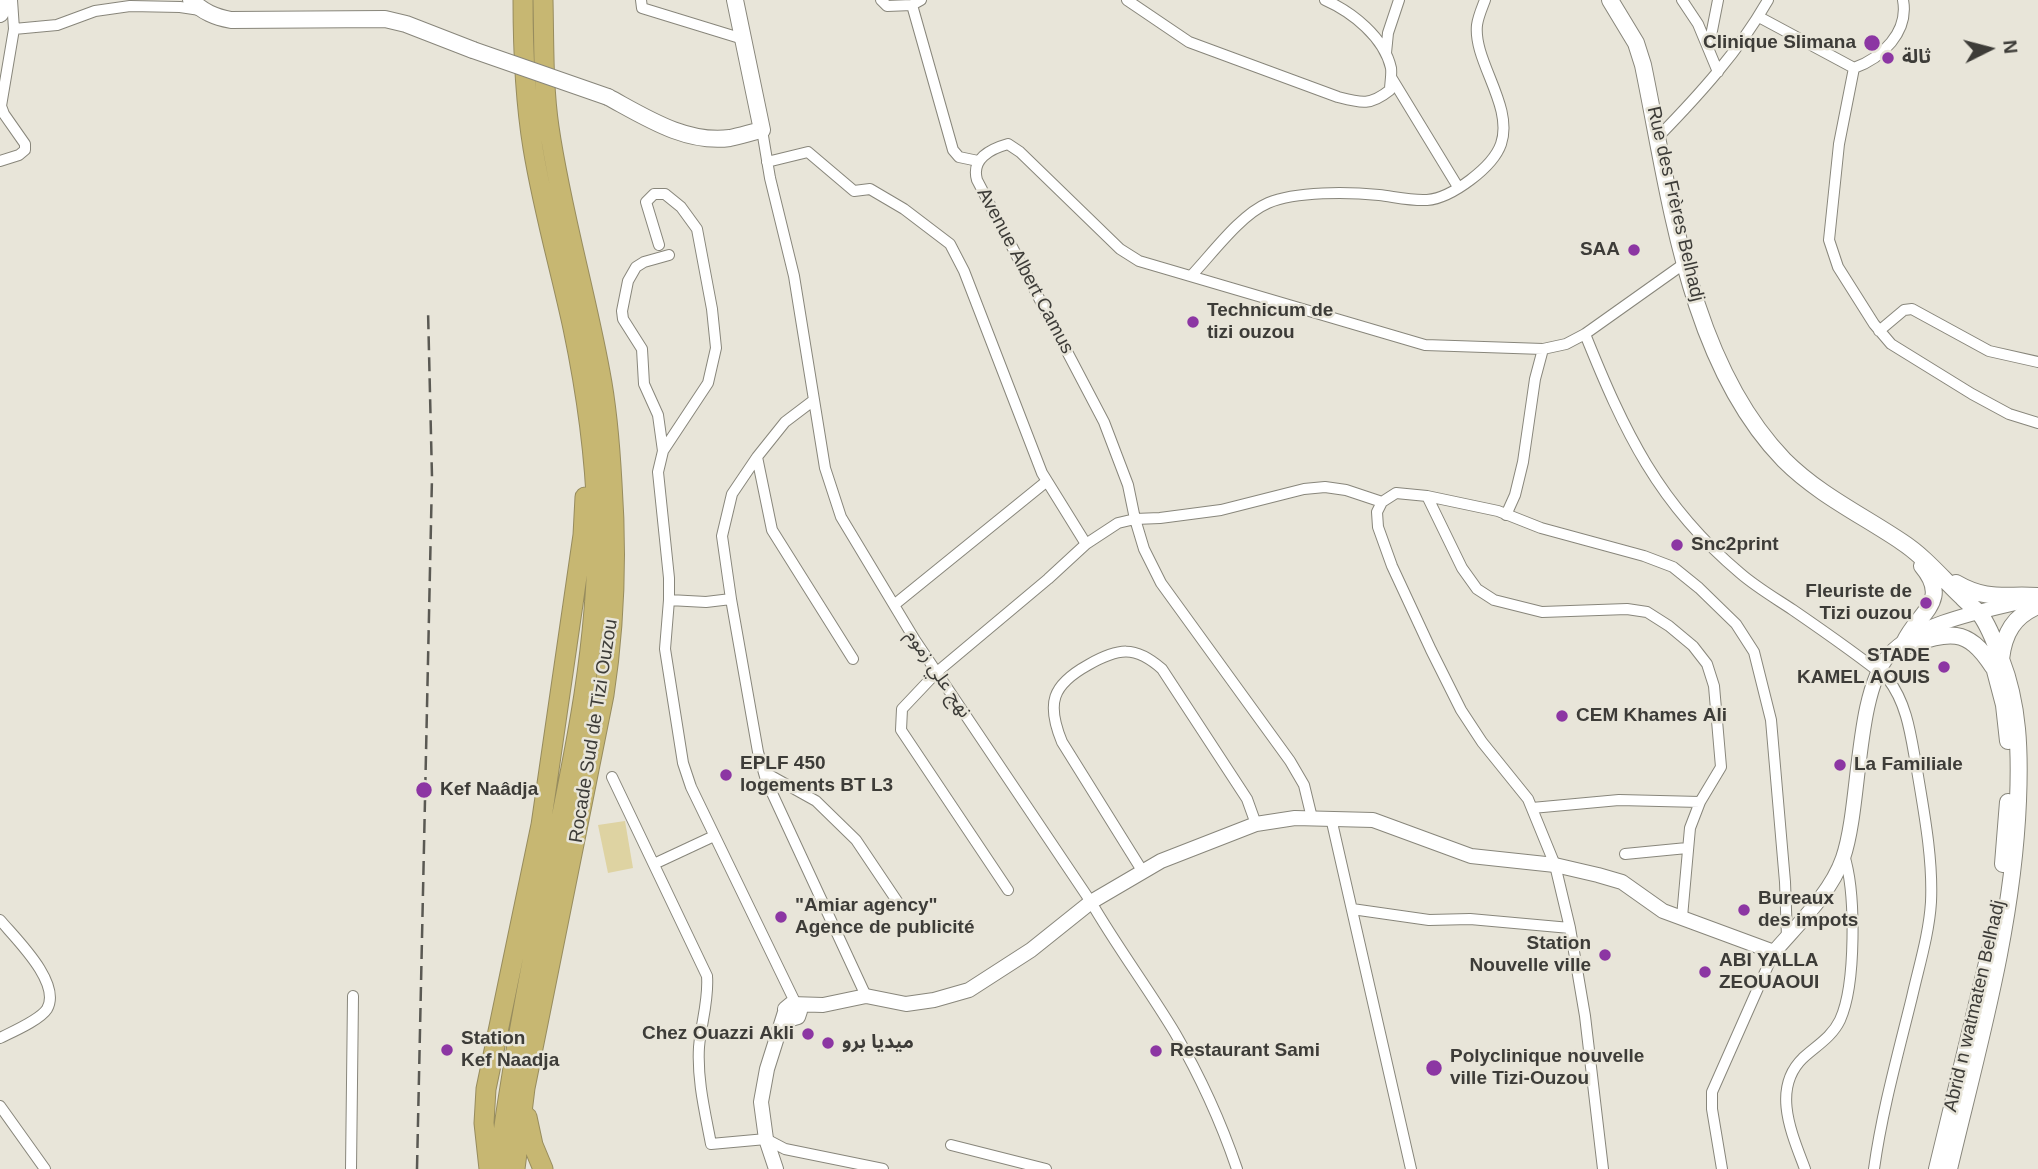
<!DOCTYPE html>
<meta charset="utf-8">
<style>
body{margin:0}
#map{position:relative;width:2038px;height:1169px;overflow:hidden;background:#e8e5d9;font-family:Arial,sans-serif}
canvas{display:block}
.north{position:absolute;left:1954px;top:14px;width:70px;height:70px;-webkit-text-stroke:5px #e8e5d9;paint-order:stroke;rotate:84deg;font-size:19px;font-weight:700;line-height:28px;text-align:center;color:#3d3c38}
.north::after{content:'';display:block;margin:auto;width:24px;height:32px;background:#3d3c38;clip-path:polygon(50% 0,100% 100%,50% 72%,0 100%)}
</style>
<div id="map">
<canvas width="2038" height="1169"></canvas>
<div class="north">N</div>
</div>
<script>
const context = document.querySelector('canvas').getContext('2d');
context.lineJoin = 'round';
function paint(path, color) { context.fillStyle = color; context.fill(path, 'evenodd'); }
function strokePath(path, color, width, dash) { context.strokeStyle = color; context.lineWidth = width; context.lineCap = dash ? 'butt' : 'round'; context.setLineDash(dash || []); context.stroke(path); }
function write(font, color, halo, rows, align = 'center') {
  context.font = font + ' Arial,"Noto Sans Arabic",sans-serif'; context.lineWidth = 5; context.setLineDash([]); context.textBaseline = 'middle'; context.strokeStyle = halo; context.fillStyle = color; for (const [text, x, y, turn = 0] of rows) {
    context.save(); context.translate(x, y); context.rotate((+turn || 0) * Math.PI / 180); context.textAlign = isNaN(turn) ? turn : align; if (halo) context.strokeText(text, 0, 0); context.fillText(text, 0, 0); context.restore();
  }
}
const green = new Path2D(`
 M625 821 633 868 608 873 598 825Z`);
const minor = new Path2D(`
 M641 0 642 8 743 39
 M881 0 887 6 912 5 921 0
 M1127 0 1189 42 1338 97C1361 103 1370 106 1390 90 1390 83 1392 75 1391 68 1384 37 1352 12 1325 0
 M1682 0 1698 24 1718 72
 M912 5 953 150 959 157 978 161
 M1759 17 1854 68 1839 144 1829 240 1838 267 1874 324 1891 344 1972 394 2009 414 2038 423
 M14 29 57 25 95 11 130 6 180 7 200 10
 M1709 46 1718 0
 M1386 53 1388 33 1399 0
 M1854 68C1882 58 1909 32 1903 0
 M1391 77 1458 187
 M762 130 770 178 794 276 825 468 841 517 915 640 1091 902C1117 947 1148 988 1175 1033 1200 1076 1221 1122 1237 1169
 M1658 137C1699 95 1739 51 1768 0
 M0 161 19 155 25 150V144L4 114 1 106 14 29 12 0
 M767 162 808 152 854 191 870 189 904 209 950 244 964 271 1042 473 1086 544
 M659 245 646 202 654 194H665L681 207 697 229 712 309 716 348 708 383 663 451 658 472 669 578V600L706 602 731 599 722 536 732 494 757 457 785 422 814 400
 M1191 276C1212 254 1240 215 1268 203 1296 191 1349 192 1379 195 1395 197 1412 201 1427 200 1452 198 1493 167 1501 144 1514 106 1473 61 1477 25 1478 17 1482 8 1485 0
 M1879 331 1904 310 1912 309 1989 351 2038 362
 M1585 334C1624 431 1658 504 1740 573 1756 587 1775 598 1793 610 1825 632 1857 654 1888 679 1908 705 1911 738 1917 770 1924 812 1933 859 1931 902 1929 934 1919 966 1912 997 1898 1054 1882 1111 1874 1169
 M663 451 658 415 644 384 642 349 623 319 622 311 628 281 636 267 644 262 669 255
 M757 457 772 530 853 659
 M1427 496 1462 568 1477 589 1494 600 1542 612 1627 609 1647 612 1669 626 1693 646 1707 664 1714 686 1721 767 1700 802 1690 828 1682 917
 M1506 515 1515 495 1523 462 1535 379 1543 349
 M731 599 758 752 766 780 866 996
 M669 600 665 649 683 763 691 787 796 1004
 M894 605 1047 481
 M764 772 816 801 856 840 901 907
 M612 777 707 976C709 1000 701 1023 699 1047 697 1080 705 1112 711 1144L766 1139 785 1149 883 1169
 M1532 808 1619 800 1700 802
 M1312 818 1304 785 1290 761 1161 583 1144 549 1135 519 1128 485 1104 422 977 180C971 159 990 149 1008 144L1020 152 1120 249 1139 261 1425 345 1543 349 1566 344 1585 334 1685 263
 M1331 818 1411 1169
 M1625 854 1687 848
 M654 864 714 836
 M1143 872 1062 742C1046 703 1052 685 1088 665 1118 648 1135 645 1162 669L1247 799 1256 824
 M1008 890 901 730 902 709 937 672 1048 579 1086 544 1118 523 1135 519 1160 518 1221 510 1304 489 1325 487 1346 490 1382 502
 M1352 909 1429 920 1470 919 1570 928
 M0 920C16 939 62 983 47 1009 40 1020 12 1032 0 1038
 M0 1106 45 1169
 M951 1145 1046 1169
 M351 1169 353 996
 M1603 1169 1585 1016 1570 928 1555 865 1528 799 1482 742 1461 710 1431 650 1392 566 1378 527 1377 512 1382 502 1396 493 1427 496 1498 511 1541 528 1644 556 1673 567 1699 588 1736 624 1754 652 1771 720 1785 882 1787 937
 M1722 1169 1712 1109V1092L1774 952
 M1805 1169C1792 1134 1771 1089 1803 1058 1816 1046 1832 1037 1840 1020 1856 985 1856 892 1844 855`);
const tertiary = new Path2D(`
 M797 1005 800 1011 798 1017 791 1019 787 1017 785 1009 791 1004 823 1005 866 996 906 1004 934 1000 969 990 1031 950 1091 902 1161 861 1256 824 1295 818 1373 820 1471 856 1555 865 1598 875 1622 882 1663 911 1774 952C1798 924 1831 893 1843 858 1861 806 1855 694 1889 655 1919 621 1989 610 2032 599
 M776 1169 766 1139 761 1102 767 1069 785 1012`);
const secondary = new Path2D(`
 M191 0C203 12 215 17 231 20L385 19 406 24 473 50
 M1610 0 1636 43 1643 65C1670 195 1688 361 1784 460 1819 495 1862 515 1902 542 1925 557 1942 578 1962 597 1967 603 1975 608 1980 614 1989 626 1996 645 2001 659 2019 705 2020 752 2018 801 2013 927 1978 1047 1949 1169
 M0 14 8 0
 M608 97C645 117 686 144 730 138 741 136 752 132 762 130L735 0
 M1956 583C1987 601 2004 594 2038 596
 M1904 643C1917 613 1952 602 1922 566
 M1906 646C1949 632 1967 626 1993 667
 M2001 659C2004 633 2014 616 2038 606
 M1994 667 2004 705 2008 741
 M2003 864 2008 802
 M1937 1169 1994 934`);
const motorway = new Path2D(`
 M527 1117 533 1145 543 1169
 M489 1169 484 1123 486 1089 541 825 583 535 585 497
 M498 1169C511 1070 529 973 549 876 574 758 600 638 597 517 595 454 586 390 573 328 560 268 543 209 533 148 525 99 523 50 523 0
 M515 1169 525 1088 604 695C615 623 617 555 612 483 610 446 607 408 600 372 585 290 561 210 549 127 543 86 544 42 543 0`);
const rail = new Path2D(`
 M417 1169 432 477 428 310`);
const secondaryBridge = new Path2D(`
 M473 50 608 97`);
const markers = [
 [1872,43,9,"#8c36a3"],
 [1888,58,7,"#8c36a3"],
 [1634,250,7,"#8c36a3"],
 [1193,322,7,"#8c36a3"],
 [1677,545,7,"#8c36a3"],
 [1926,603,7,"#8c36a3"],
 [1944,667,7,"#8c36a3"],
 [1562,716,7,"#8c36a3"],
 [1840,765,7,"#8c36a3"],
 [726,775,7,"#8c36a3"],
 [424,790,9,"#8c36a3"],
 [1744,910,7,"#8c36a3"],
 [781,917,7,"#8c36a3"],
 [1605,955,7,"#8c36a3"],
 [1705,972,7,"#8c36a3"],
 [808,1034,7,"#8c36a3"],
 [828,1043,7,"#8c36a3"],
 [447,1050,7,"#8c36a3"],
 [1156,1051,7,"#8c36a3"],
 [1434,1068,9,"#8c36a3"]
];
const poiNames = [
 ["Clinique Slimana",1856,43,"right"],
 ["ثالة",1902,58],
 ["SAA",1620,250,"right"],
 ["Technicum de",1207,311],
 ["tizi ouzou",1207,333],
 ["Snc2print",1691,545],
 ["Fleuriste de",1912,592,"right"],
 ["Tizi ouzou",1912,614,"right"],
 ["STADE",1930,656,"right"],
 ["KAMEL AOUIS",1930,678,"right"],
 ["CEM Khames Ali",1576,716],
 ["EPLF 450",740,764],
 ["logements BT L3",740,786],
 ["La Familiale",1854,765],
 ["Kef Naâdja",440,790],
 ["Bureaux",1758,899],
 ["des impots",1758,921],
 ["\"Amiar agency\"",795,906],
 ["Agence de publicité",795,928],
 ["Station",1591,944,"right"],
 ["Nouvelle ville",1591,966,"right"],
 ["ABI YALLA",1719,961],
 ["ZEOUAOUI",1719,983],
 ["Chez Ouazzi Akli",794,1034,"right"],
 ["Station",461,1039],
 ["Kef Naadja",461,1061],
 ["ميديا برو",842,1043],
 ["Restaurant Sami",1170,1051],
 ["Polyclinique nouvelle",1450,1057],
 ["ville Tizi-Ouzou",1450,1079]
];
const streetNames = [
 ["Rue des Frères Belhadj",1675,204,77],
 ["Avenue Albert Camus",1025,271,62],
 ["نهج علي زموم",938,674,56],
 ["Rocade Sud de Tizi Ouzou",594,731,-81],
 ["Abrid n watmaten Belhadj",1975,1006,-77]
];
paint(green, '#ded3a2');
strokePath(minor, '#88867b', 12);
strokePath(tertiary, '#88867b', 16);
strokePath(secondary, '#88867b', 18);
strokePath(motorway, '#978c5e', 21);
strokePath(minor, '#fff', 10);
strokePath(tertiary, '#fff', 14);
strokePath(secondary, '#fff', 16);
strokePath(motorway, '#c7b772', 19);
strokePath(rail, '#5a5953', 2.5, [14, 7]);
strokePath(secondaryBridge, '#88867b', 18, []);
strokePath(secondaryBridge, '#fff', 16);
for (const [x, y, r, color] of markers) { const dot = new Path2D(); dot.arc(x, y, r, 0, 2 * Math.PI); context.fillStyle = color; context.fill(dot); strokePath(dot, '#e8e5d9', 2.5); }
write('bold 19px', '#3d3c38', '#e8e5d9', poiNames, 'left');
write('19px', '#3d3c38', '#e8e5d9', streetNames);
</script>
